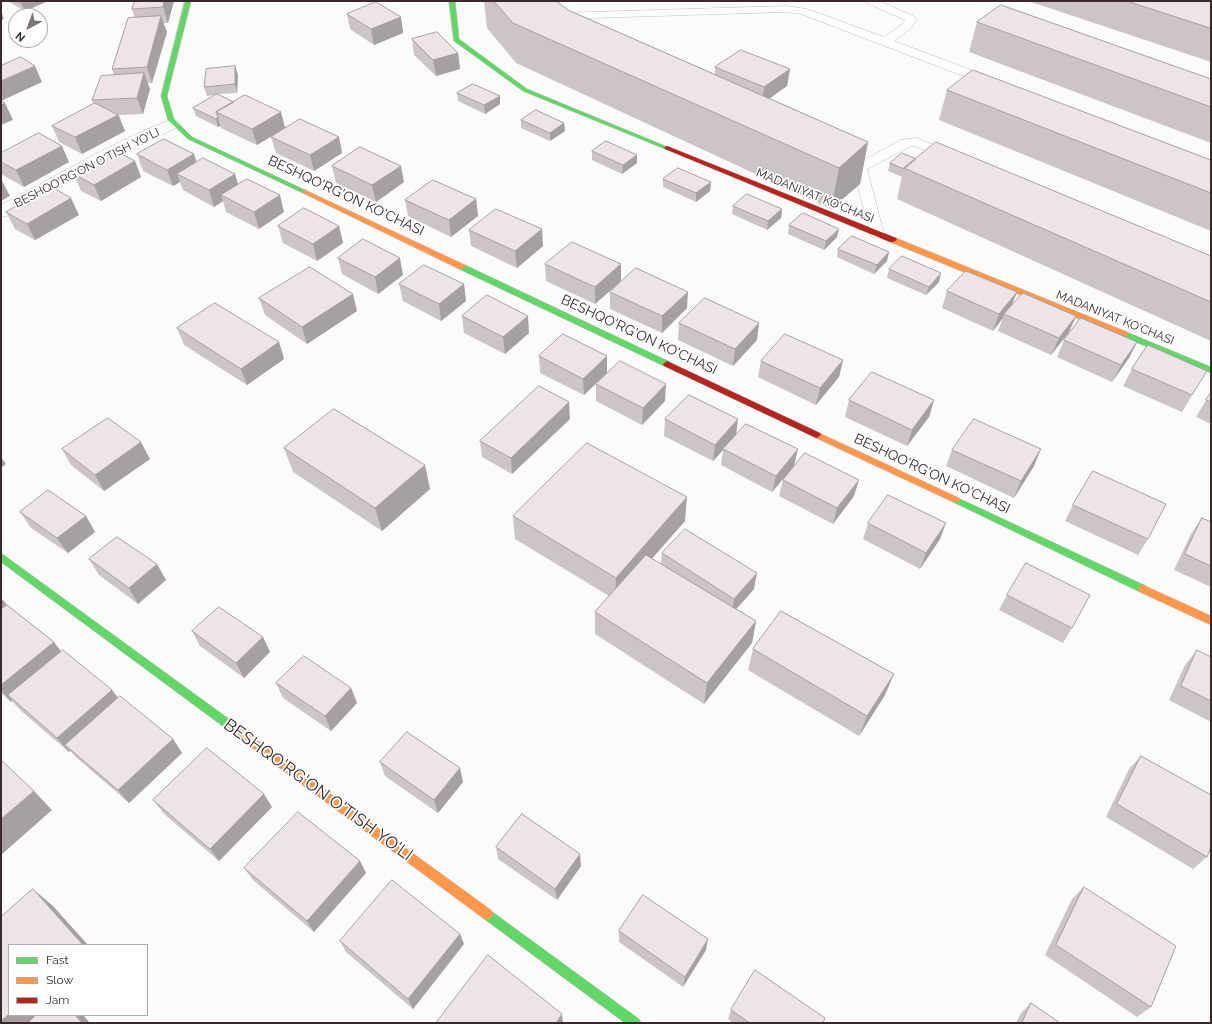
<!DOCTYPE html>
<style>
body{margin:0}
#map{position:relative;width:1212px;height:1024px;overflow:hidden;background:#fbfbfb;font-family:Raleway,sans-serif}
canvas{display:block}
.frame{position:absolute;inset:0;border:2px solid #392a29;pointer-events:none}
.legend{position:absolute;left:8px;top:944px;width:140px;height:72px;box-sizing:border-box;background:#fff;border:1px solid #b0aaa9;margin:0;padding:5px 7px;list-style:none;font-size:12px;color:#392a29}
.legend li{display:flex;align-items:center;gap:8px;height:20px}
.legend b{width:20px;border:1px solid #b0aaa9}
.north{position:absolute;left:8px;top:8px;width:40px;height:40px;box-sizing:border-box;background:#fff;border:1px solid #b0aaa9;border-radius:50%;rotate:221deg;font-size:11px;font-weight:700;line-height:16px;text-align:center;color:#392a29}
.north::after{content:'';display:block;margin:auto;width:14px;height:18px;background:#7d7372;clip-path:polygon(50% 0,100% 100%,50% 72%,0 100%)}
</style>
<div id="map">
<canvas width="1212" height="1024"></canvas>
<div class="frame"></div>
<ul class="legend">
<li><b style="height:5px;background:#63d668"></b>Fast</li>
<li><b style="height:5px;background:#ff974d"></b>Slow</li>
<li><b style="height:5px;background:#b3261e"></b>Jam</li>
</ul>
<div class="north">N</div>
</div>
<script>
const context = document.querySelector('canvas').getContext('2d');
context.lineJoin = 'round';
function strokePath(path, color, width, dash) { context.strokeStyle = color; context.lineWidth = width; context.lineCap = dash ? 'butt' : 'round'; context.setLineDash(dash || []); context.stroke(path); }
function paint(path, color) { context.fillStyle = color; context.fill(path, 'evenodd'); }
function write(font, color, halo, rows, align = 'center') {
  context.font = font + ' Raleway,sans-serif'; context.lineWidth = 3.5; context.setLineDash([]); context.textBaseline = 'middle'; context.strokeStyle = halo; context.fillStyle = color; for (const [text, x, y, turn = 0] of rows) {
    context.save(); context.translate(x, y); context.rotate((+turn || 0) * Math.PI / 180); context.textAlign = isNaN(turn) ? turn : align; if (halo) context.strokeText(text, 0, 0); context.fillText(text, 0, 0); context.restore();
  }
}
const lane = new Path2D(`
 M865 1H880L915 17 917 19 911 28 894 41 995 79 997 82 995 85H987L801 14 786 12 558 19 552 16 558 13 786 6 807 9 884 37 903 24 905 20 867 3Z
 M916 138 957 154 959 157 957 160 952 161 914 146 909 147 867 169 884 234 882 237 877 238 872 237 853 171 857 164 901 140Z`);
const street = new Path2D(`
 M173 119 178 121 181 124 178 127 113 158 7 216 1 217V205L101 151 145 130Z`);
const fast = new Path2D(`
 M185 1H191L167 96 174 119 192 137 307 191V193H303L188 139 168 120 161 96Z
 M449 1H455L459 39 527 89 670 148 665 149 523 91 454 41Z
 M459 265H465L670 362 671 364 670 366H664L459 269Z
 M1124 331 1211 367V373L1121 336 1120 334 1121 332Z
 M956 497 1146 586 1148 589 1146 592 1143 593 1140 592 953 502 952 500 953 498Z
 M1 553 244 730 245 733 244 736 240 738 236 736 1 562Z
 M487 908 639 1019 641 1023H625L483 918 481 914 483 910Z`);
const slow = new Path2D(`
 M305 190 465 265 466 267 462 269H459L303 193V191Z
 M890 238H896L1127 332 1128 334 1124 337 1121 336 890 242Z
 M817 432 959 498 960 500 959 502H953L814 437 813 435Z
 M1143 585 1211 616V625L1140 592 1138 589 1140 586Z
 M240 728 491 910 493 914 491 918 487 920 483 918 236 736 235 733 236 730Z`);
const jam = new Path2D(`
 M667 146 896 238 897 240 893 242H890L665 149 664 148Z
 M667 361 820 433 821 435 817 438 814 437 664 366 663 364Z`);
const wall = new Path2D(`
 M8 1H48L25 11Z
 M135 1H174L168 23H163L167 32 152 83H147L150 89 143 114 119 115 125 131 82 154 59 142 52 126 94 104 92 100 114 75 112 69 135 18 132 9Z
 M484 1H556L568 10 715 74V67L790 69 787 86 769 98 868 142 860 184 831 209 516 63 487 28Z
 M1028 1H1211V62Z
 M347 14 401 17 403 33 374 45 350 29Z
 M977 22 1211 79V143L969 52Z
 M412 39 458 53 460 69 436 76 414 55Z
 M235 66 238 75 237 93 218 94 234 102 281 112 285 128 257 145 221 128 220 126 218 127 196 116 193 108 217 95 207 96 204 87Z
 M947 90 1211 160V231L939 120Z
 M457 93 500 104 485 114 458 101Z
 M521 120 564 123 565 131 550 141 521 128Z
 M271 137H339L342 153 314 171 276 153Z
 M592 151 637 163 622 174 592 160Z
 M1 153 69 162 24 187 1 174Z
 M137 154H194L196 162 235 174 238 184 284 212 259 229 226 212 223 201 214 207 183 190 180 182 173 186 143 171Z
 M916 159 1211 256V341L897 199 902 177 888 171 890 163Z
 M135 161 141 177 101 201 81 191 74 174Z
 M332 166 404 182 376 202 336 183Z
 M663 179 711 182 710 191 696 202 663 187Z
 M476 199 478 216 451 237 408 216 405 200Z
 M733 206 782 209 781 218 767 230 732 214Z
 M6 212 79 215 35 240 15 229Z
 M789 225 837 237 824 250 788 234Z
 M278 226H339L343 243 317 261 283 243Z
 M469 230 543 246 517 268 471 246Z
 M838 249 889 252 887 261 874 274 837 257Z
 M338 258 403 275 378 294 342 274Z
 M545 264H621V281L595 304 546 281Z
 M889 269 939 282 926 295 887 278Z
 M399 284H464L466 301 441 321 403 301Z
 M947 291 1017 292 1012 305 1076 316 1069 332 1051 355 998 331 1003 318 993 331 942 308Z
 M610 292 687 308 662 333 610 309Z
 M259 298 357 311 307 344 265 315Z
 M462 316 529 333 505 354 464 333Z
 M679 323H759L757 340 733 366 678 340Z
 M177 328 279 342 284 359 247 385 184 345Z
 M1064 340 1137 342 1129 358 1112 382 1057 357Z
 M539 356H607V373L584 395 540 373Z
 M843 360 839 377 816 405 758 377 761 361Z
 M1132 369 1197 387 1182 412 1123 386Z
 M596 384 665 401 642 425 596 401Z
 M1211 392V424L1196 417Z
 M849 400H934L929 417 907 446 845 417Z
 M570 419 512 474 482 457 480 441Z
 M665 419 736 435 794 465 854 496 833 524 779 496 783 480 791 470 772 492 721 465 723 450 713 461 664 436Z
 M284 448 430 489 382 531 293 472Z
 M62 449 150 459 104 491 71 465Z
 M952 450 1034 466 1014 498 946 466Z
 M1073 505 1148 539 1138 555 1065 521Z
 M20 512 95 532 68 553 31 528Z
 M513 516 685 521 652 559 661 564 662 553 754 589 736 609 756 621 752 643 704 704 595 634V612L609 596 515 539Z
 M1202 518 1211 522V587L1174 570 1191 534Z
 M868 523 940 539 920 569 863 539Z
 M89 559 166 580 138 604 99 575Z
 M1007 595 1072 628 1063 643 999 610Z
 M1 598 7 605 54 642 61 651 118 698 173 739 182 753 129 803 77 758 70 751 69 752 20 710 12 701 11 702 1 693Z
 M192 631 263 637 270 652 244 678 200 646Z
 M753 649 885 695 859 736 748 670Z
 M1197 650 1211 657V722L1169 700 1185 665Z
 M276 683 351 688 357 703 331 731 283 698Z
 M1141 756 1207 857 1193 869 1106 817 1129 769Z
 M380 762 463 782 438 813 385 776Z
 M153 800 272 807 219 861 163 813Z
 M496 847 581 866 557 900 498 859Z
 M360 861 366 873 314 932 253 880 244 868Z
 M1084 887 1151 1007 1137 1017 1045 955 1072 899Z
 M619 931 706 950 683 987 619 942Z
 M340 941 464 944 413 1009 346 952Z
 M1031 1003 1060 1023H1016L1021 1013Z
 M731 1010 823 1023H733L728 1019Z`);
const shadedWall = new Path2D(`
 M25 1H48L25 11 21 3Z
 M164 1H174L168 23 163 7Z
 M1 11 4 19 1 20Z
 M161 16 167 32 152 83 147 67Z
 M401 17 403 33 374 45 371 29Z
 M458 53 460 69 436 76 433 60Z
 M35 66 42 82 1 101V81Z
 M235 66 238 75 237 93 235 84Z
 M790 69 787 86 762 104 764 87Z
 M144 73 150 89 143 114 137 98Z
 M500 96V104L485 114 484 105Z
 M5 103 13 120 1 125V105Z
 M281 112 285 128 257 145 252 129Z
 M118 115 125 131 82 154 75 137Z
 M218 117 220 126 218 127 216 119Z
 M564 123 565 131 550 141V133Z
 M339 137 342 153 314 171 310 155Z
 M868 142 860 184 831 209 839 168Z
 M62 146 69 162 24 187 16 170Z
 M194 154 199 171 177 174 180 182 173 186 167 170Z
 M637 155V163L622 174 623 165Z
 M135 161 141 177 101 201 94 185Z
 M401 166 404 182 376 202 372 185Z
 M235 174 240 191 221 195 223 201 214 207 209 190Z
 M1 179 10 196 1 201Z
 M711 182 710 191 696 202V193Z
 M280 195 284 212 259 229 254 212Z
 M71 198 79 215 35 240 27 224Z
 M476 199 478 216 451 237 449 220Z
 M782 209 781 218 767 230 768 221Z
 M339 226 343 243 317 261 313 244Z
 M542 229 543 246 517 268 515 251Z
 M839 229 837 237 824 250 826 241Z
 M889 252 887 261 874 274 877 265Z
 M400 258 403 275 378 294 375 277Z
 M621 264V281L595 304V287Z
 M941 273 939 282 926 295 929 287Z
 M464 284 466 301 441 321 439 304Z
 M688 292 687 308 662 333V316Z
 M1017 292 1010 309 1004 314 1003 318 993 331 999 314Z
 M353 294 357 311 307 344 302 327Z
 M528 316 529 333 505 354 503 337Z
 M1076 316 1069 332 1051 355 1059 338Z
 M759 323 757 340 733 366 735 349Z
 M279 342 284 359 247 385 241 369Z
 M1137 342 1129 358 1112 382 1121 365Z
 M607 356V373L584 395 583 379Z
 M843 360 839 377 816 405 820 388Z
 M666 384 665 401 642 425 643 408Z
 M934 400 929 417 907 446 912 430Z
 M569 402 570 419 512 474 511 458Z
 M738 419 736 436 723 449V450L713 461 715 445Z
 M141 442 150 459 104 491 95 475Z
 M798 449 794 466 772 492 776 476Z
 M1041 449 1034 466 1014 498 1021 481Z
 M1 457 6 464 1 468Z
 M425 465 430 489 382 531 375 508Z
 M859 480 854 496 833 524 837 508Z
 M687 497 685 521 615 600 616 578Z
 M86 516 95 532 68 553 57 538Z
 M946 523 940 539 920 569 926 553Z
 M157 564 166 580 138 604 129 588Z
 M757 573 754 589 732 614 734 599Z
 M3 600 14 615 1 626V601Z
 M756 621 752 643 704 704 707 683Z
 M263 637 270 652 244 678 236 663Z
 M54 642 65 657 8 695 12 701 11 702 1 690V685Z
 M894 674 885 695 859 736 867 716Z
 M351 688 357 703 331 731 325 716Z
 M112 690 123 704 65 745 70 751 69 752 57 738Z
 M173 739 182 753 129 803 118 790Z
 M460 768 463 782 438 813 434 800Z
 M34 791 52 810 1 855V819Z
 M264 794 272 807 219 861 210 849Z
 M580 854 581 866 557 900 555 889Z
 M360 861 366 873 314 932 307 921Z
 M33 889 53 906 88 945H83Z
 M460 934 464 944 413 1009 408 999Z
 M708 939 706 950 683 987 685 977Z
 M9 1014V1015H44L36 1023H1V1021Z
 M562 1014 563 1023H556Z
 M75 1015H83L90 1023H82Z`);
const building = new Path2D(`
 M18 1H25L21 3Z
 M135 1H164L163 7 132 9Z
 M494 1H556L568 10 868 142 839 168 513 23Z
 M1127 1H1211V28Z
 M376 2 401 17 371 29 347 14Z
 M1001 5 1211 79V107L977 22Z
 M161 16 147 67 112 69 128 18Z
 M437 32 458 53 433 60 412 39Z
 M741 50 790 69 764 87 715 67Z
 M21 57 35 66 1 81V66Z
 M235 66V84L204 87 206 69Z
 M973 70 1211 160V193L947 90Z
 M144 73 137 98 92 100 101 76Z
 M473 84 500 96 484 105 457 93Z
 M217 94 234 102 216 112 218 117 216 119 193 108Z
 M245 95 281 112 252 129 216 112Z
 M1 101 5 103 1 105Z
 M95 103 118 115 75 137 52 126Z
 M536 110 564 123 550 133 521 120Z
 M300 119 339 137 310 155 271 137Z
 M39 133 62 146 16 170 1 162V153Z
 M164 139 194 154 167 170 137 154Z
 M606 141 637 155 623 165 592 151Z
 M936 142 1211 256V302L904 168Z
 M360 147 401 166 372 185 332 166Z
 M116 151 135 161 94 185 74 174Z
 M902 153 916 159 904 169 890 163Z
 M203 158 235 174 209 190 177 174Z
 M678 168 711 182 696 193 663 179Z
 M247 179 280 195 254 212 221 195Z
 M433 180 476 199 449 220 405 200Z
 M52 187 71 198 27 224 6 212Z
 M747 194 782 209 768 221 733 206Z
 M304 208 339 226 313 244 278 226Z
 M496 209 542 229 515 251 469 230Z
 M803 213 839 229 826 241 789 225Z
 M852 236 889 252 877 265 838 249Z
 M363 239 400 258 375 277 338 258Z
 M572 242 621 264 595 287 545 264Z
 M902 256 941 273 929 287 889 269Z
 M424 265 464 284 439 304 399 284Z
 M310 267 353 294 302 327 259 298Z
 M636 268 688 292 662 316 610 292Z
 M966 271 1017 292 999 314 947 291Z
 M1023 293 1076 316 1059 338 1004 314Z
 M487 295 528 316 503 337 462 316Z
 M705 298 759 323 735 349 679 323Z
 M215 303 279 342 241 369 177 328Z
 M1081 318 1137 342 1121 365 1064 340Z
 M563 334 607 356 583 379 539 356Z
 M785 334 843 360 820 388 761 361Z
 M1148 345 1207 371 1192 395 1132 369Z
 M620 361 666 384 643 408 596 384Z
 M872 372 934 400 912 430 849 400Z
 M539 386 569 402 511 458 480 441Z
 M1211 392V402L1206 400Z
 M689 395 738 419 715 445 665 419Z
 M334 409 425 465 375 508 284 448Z
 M108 418 141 442 95 475 62 449Z
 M974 419 1041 449 1021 481 952 450Z
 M746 424 798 449 776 476 723 449Z
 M587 443 687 497 616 578 513 516Z
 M805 453 859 480 837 508 783 480Z
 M1093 471 1166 504 1148 539 1073 505Z
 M48 490 86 516 57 538 20 512Z
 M888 495 946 523 926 553 868 523Z
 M1202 518 1211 522V566L1185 554Z
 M685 529 757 573 734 599 662 553Z
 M117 537 157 564 129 588 89 559Z
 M646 555 756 621 707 683 595 612Z
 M1026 563 1090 595 1072 628 1007 595Z
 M7 605 54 642 1 685V609Z
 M219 607 263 637 236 663 192 631Z
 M781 611 894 674 867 716 753 649Z
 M63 650 112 690 57 738 8 695Z
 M1197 650 1211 657V701L1181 686Z
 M304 656 351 688 325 716 276 683Z
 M120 696 173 739 118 790 65 745Z
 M407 732 460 768 434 800 380 762Z
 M207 748 264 794 210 849 153 800Z
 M1141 756 1211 795V847L1207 857 1117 804Z
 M1 760 34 791 1 819Z
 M298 812 360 861 307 921 244 868Z
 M522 814 580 854 555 889 496 847Z
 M392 880 460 934 408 999 340 941Z
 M1084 887 1176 946 1151 1007 1056 945Z
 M33 889 83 945H9V1014L1 1021V917Z
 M643 895 708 939 685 977 619 931Z
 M488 955 562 1014 556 1023H439L437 1022Z
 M755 970 825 1018 823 1023H750L731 1010Z
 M1031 1003 1060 1023H1022Z
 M36 1015H75L82 1023H28Z`);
const farStreetnames = [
 ["BESHQO'RG'ON O'TISH YO'LI",87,168,-27],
 ["MADANIYAT KO'CHASI",815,196,22],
 ["MADANIYAT KO'CHASI",1115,318,22]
];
const streetNames = [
 ["BESHQO'RG'ON KO'CHASI",346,196,25],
 ["BESHQO'RG'ON KO'CHASI",639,335,25],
 ["BESHQO'RG'ON KO'CHASI",932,474,25]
];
const nearStreetnames = [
 ["BESHQO'RG'ON O'TISH YO'LI",318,790,36]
];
strokePath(lane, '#c2bbba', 1);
strokePath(street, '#c2bbba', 1);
strokePath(fast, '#c2bbba', 1);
strokePath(slow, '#c2bbba', 1);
strokePath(jam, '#c2bbba', 1);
paint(lane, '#fefefe');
paint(street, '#fefefe');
paint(fast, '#63d668');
paint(slow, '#ff974d');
paint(jam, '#b3261e');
paint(wall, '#cdc4c7');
paint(shadedWall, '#a7a0a2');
paint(building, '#eee4e7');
strokePath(building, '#a7a0a2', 1);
write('12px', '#392a29', '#fff', farStreetnames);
write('14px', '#392a29', '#fff', streetNames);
write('17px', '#392a29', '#fff', nearStreetnames);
</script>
